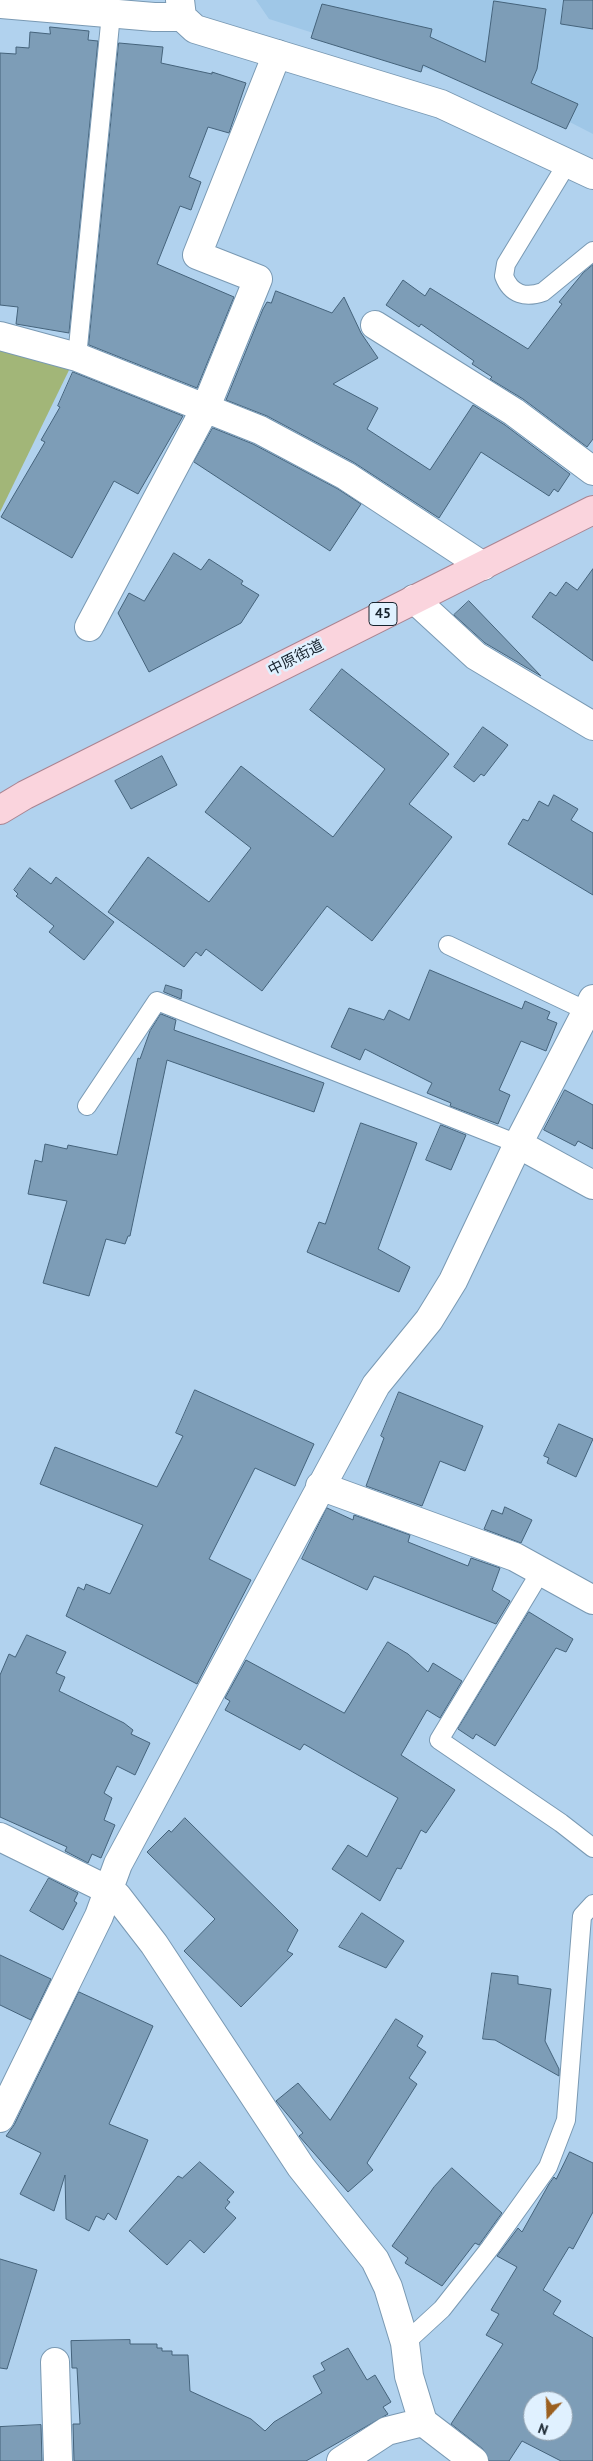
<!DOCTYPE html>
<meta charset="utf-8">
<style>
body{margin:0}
#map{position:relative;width:593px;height:2461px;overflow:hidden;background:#b1d2ee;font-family:"PT Sans",sans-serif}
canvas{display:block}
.north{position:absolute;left:523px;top:2391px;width:50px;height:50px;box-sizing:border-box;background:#e0f1ff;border:1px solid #909fac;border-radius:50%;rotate:200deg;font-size:14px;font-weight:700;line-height:20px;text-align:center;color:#18242f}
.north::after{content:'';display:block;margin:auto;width:18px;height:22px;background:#9b6020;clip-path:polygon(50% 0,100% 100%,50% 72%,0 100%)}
</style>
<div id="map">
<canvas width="593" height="2461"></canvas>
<div class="north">N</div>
</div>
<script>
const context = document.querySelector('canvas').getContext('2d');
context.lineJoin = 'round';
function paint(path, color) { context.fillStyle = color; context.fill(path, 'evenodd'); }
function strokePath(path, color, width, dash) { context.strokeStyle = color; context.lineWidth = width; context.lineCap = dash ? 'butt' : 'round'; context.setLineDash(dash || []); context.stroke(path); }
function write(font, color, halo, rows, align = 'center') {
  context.font = font + ' "PT Sans","Noto Sans JP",sans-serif'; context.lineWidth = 5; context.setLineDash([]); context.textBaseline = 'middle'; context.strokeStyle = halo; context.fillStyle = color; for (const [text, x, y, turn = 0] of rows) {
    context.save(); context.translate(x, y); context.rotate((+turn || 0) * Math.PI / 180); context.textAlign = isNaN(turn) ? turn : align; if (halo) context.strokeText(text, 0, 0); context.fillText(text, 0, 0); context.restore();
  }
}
const built = new Path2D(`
 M256 0H593V134L529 101 269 19Z`);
const green = new Path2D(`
 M0 348 71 366 0 512Z`);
const building = new Path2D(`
 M564 0H593V29L561 24Z
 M494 1 546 9 537 69 531 83 578 104 566 129 423 65 421 72 311 38 322 4 432 29 430 37 485 62Z
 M50 27 89 31 88 40 98 41 69 333 16 324 18 307 0 305V53L16 54V47L29 48 30 32 50 34Z
 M119 43 163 47 161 63 212 74V72L246 83 229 133 208 127 189 177 201 182 191 210 180 206 157 264 234 297 197 388 89 345Z
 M593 265V439L587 447 523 399 490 379 492 377 472 364 474 361 421 324 419 327 386 305 403 280 425 296 430 288 528 349 562 304 559 302 583 273Z
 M276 291 332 313 344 297 361 333 378 358 333 384 378 408 367 429 430 470 473 405 505 425 570 474 558 492 554 489 549 496 481 452 439 518 353 462 267 416 226 400 263 309 267 302 271 303Z
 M73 372 183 416 138 494 114 481 72 558 1 517 45 442 41 440 60 407 58 406Z
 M213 428 253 444 338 489 361 504 330 551 194 462Z
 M174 553 201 570 209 559 243 581 241 584 259 595 241 623 149 672 118 613 129 593 144 601Z
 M593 569V661L532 617 550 592 556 596 566 582 577 590Z
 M469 601 541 676 485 643 454 615Z
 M342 669 449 754 409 804 452 837 372 941 327 906 262 991 206 949 201 956 196 952 184 967 108 912 148 857 209 902 251 848 205 812 241 766 333 837 385 769 310 710Z
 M483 727 508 745 484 776 481 774 474 782 454 767Z
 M162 756 177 785 131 809 115 781Z
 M554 795 578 809 571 820 593 833V895L508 844 523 819 528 821 539 801 548 806Z
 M30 868 51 884 56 877 114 922 84 960 49 932 54 926 16 896 18 894 14 890Z
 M430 970 522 1009 525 1001 550 1012 547 1019 557 1023 546 1051 521 1041 499 1090 510 1095 498 1124 450 1106 451 1103 427 1093 432 1083 365 1049 360 1060 331 1047 349 1008 384 1020 389 1010 409 1020Z
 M166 985 182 990 181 999 164 992Z
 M161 1014 176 1020 174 1030 324 1083 314 1112 167 1060 130 1236H128L125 1244 106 1239 89 1296 43 1283 67 1201 28 1194 35 1160 42 1162 45 1144 67 1149 68 1145 117 1155 138 1058 140 1059 150 1031Z
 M565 1090 593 1105V1149L578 1141 575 1146 544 1130Z
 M361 1123 417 1143 378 1249 410 1267 399 1292 307 1252 319 1222 325 1224Z
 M441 1125 466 1135 451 1170 426 1160Z
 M195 1390 314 1444 295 1486 255 1468 209 1559 251 1580 197 1684 66 1616 78 1587 84 1590 86 1584 110 1594 143 1525 40 1484 55 1447 157 1487 183 1436 176 1433Z
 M399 1392 483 1426 465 1471 440 1461 422 1506 366 1486 384 1438 381 1436Z
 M559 1424 593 1439 576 1477 547 1463 549 1458 544 1456Z
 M505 1507 532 1520 521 1543 484 1529 492 1510 502 1514Z
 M327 1508 353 1520 354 1515 410 1535 408 1542 468 1566 471 1558 500 1568 492 1590 510 1601 496 1624 374 1576 367 1590 302 1559Z
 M529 1612 573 1639 566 1652 556 1648 495 1746 476 1734 473 1739 458 1729Z
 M27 1635 66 1652 56 1673 65 1677 59 1691 124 1723 133 1730 131 1734 150 1743 135 1775 117 1766 104 1793 112 1798 104 1820 115 1825 101 1858 92 1854 88 1863 65 1851 67 1847 0 1817V1675L9 1654 15 1657Z
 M388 1642 408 1654 428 1672 433 1663 462 1681 440 1718 427 1710 401 1755 455 1790 426 1833 421 1830 401 1869 397 1868 380 1901 332 1869 348 1845 367 1857 398 1798 304 1744 300 1750 225 1710 230 1701 225 1698 246 1660 344 1713Z
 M185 1818 298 1930 287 1951 293 1954 241 2007 184 1951 215 1919 147 1852 169 1830 171 1832Z
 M49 1878 78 1893 74 1901 77 1903 63 1930 30 1911Z
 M362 1913 404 1941 386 1968 339 1947Z
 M0 1955 51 1979 31 2020 0 2005Z
 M492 1973 518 1976V1984L551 1989 545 2041 559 2069V2076L495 2040 483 2039Z
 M79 1992 153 2026 109 2124 148 2140 116 2220 108 2213 104 2220 96 2216 89 2231 66 2219 65 2175 54 2211 20 2194 41 2153 6 2136 14 2125Z
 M396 2019 423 2036 417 2046 426 2052 409 2078 417 2084 367 2163 373 2170 348 2192 299 2136 303 2133 276 2101 298 2083 330 2120Z
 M570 2152 593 2163V2212L573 2249 569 2247 543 2290 561 2301 553 2314 593 2338V2461H561L522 2441 509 2461H489L483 2449 451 2424 503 2344 486 2335 499 2314 491 2310 517 2267 497 2256 518 2228 522 2232 549 2184 554 2177 556 2179ZM533 2401H563V2431H533Z
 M200 2162 234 2192 227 2200 230 2202 225 2208 236 2218 204 2253 190 2240 167 2265 129 2231 178 2176 182 2178Z
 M452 2168 502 2213 479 2245 475 2243 442 2286 405 2263 408 2258 392 2246 434 2187Z
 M0 2259 37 2270 7 2369 0 2368Z
 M130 2340V2344H157V2348H162V2351H172V2355H188L190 2391 251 2419 265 2431 274 2422 322 2393 313 2376 325 2370 321 2363 348 2348 367 2380 375 2375 391 2402 383 2407 388 2414 306 2461H74L73 2424H80L77 2368H72L71 2341Z
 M41 2425 42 2461H0V2427Z`);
const lane = new Path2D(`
 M568 162 506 264 504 276C511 295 526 298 543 292L593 251
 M77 357 111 14
 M448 945 587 1011
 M87 1106 157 1001 518 1144
 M541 1571 439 1740 561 1823 593 1848
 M405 2343 442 2309 490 2248 548 2167 566 2120 582 1916 593 1904`);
const street = new Path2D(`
 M0 4 154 17H182
 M375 325 514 412 593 471
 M0 336 77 357 260 430 346 476 483 566
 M414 599 476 656 593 726
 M89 627 206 407 258 279 197 255 277 54
 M518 1144 593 1185
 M320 1486 515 1557 593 1600
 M0 1837 108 1890 117 1896 154 1944 301 2167 375 2260 388 2287 405 2343 409 2376 423 2422 474 2461
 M0 2118 99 1916 118 1864 376 1385 429 1320 453 1281 518 1144 593 999
 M55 2362 58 2461
 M341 2461 387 2431 423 2422`);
const secondary = new Path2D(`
 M180 0 182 17 195 29 441 104 593 175`);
const primary = new Path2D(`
 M0 810 25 795 593 510`);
const shields = [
 [383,614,28]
];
const shieldNames = [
 ["45",383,614]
];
const streetNames = [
 ["中原街道",296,658,-27]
];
paint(built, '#9fc7e7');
paint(green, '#a2b678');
paint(building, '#7d9db7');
strokePath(building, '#45637b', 1);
strokePath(lane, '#7999b3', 20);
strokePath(street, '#7999b3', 30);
strokePath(secondary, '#7999b3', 30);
strokePath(primary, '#a98491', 30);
strokePath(lane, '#fff', 18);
strokePath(street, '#fff', 28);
strokePath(secondary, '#fff', 28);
strokePath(primary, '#fad4dd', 28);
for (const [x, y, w] of shields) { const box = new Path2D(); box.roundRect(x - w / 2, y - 11.5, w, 23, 4); context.fillStyle = '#e0f1ff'; context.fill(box); strokePath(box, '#18242f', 1); }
write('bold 14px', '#18242f', null, shieldNames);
write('15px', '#18242f', '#e0f1ff', streetNames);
</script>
